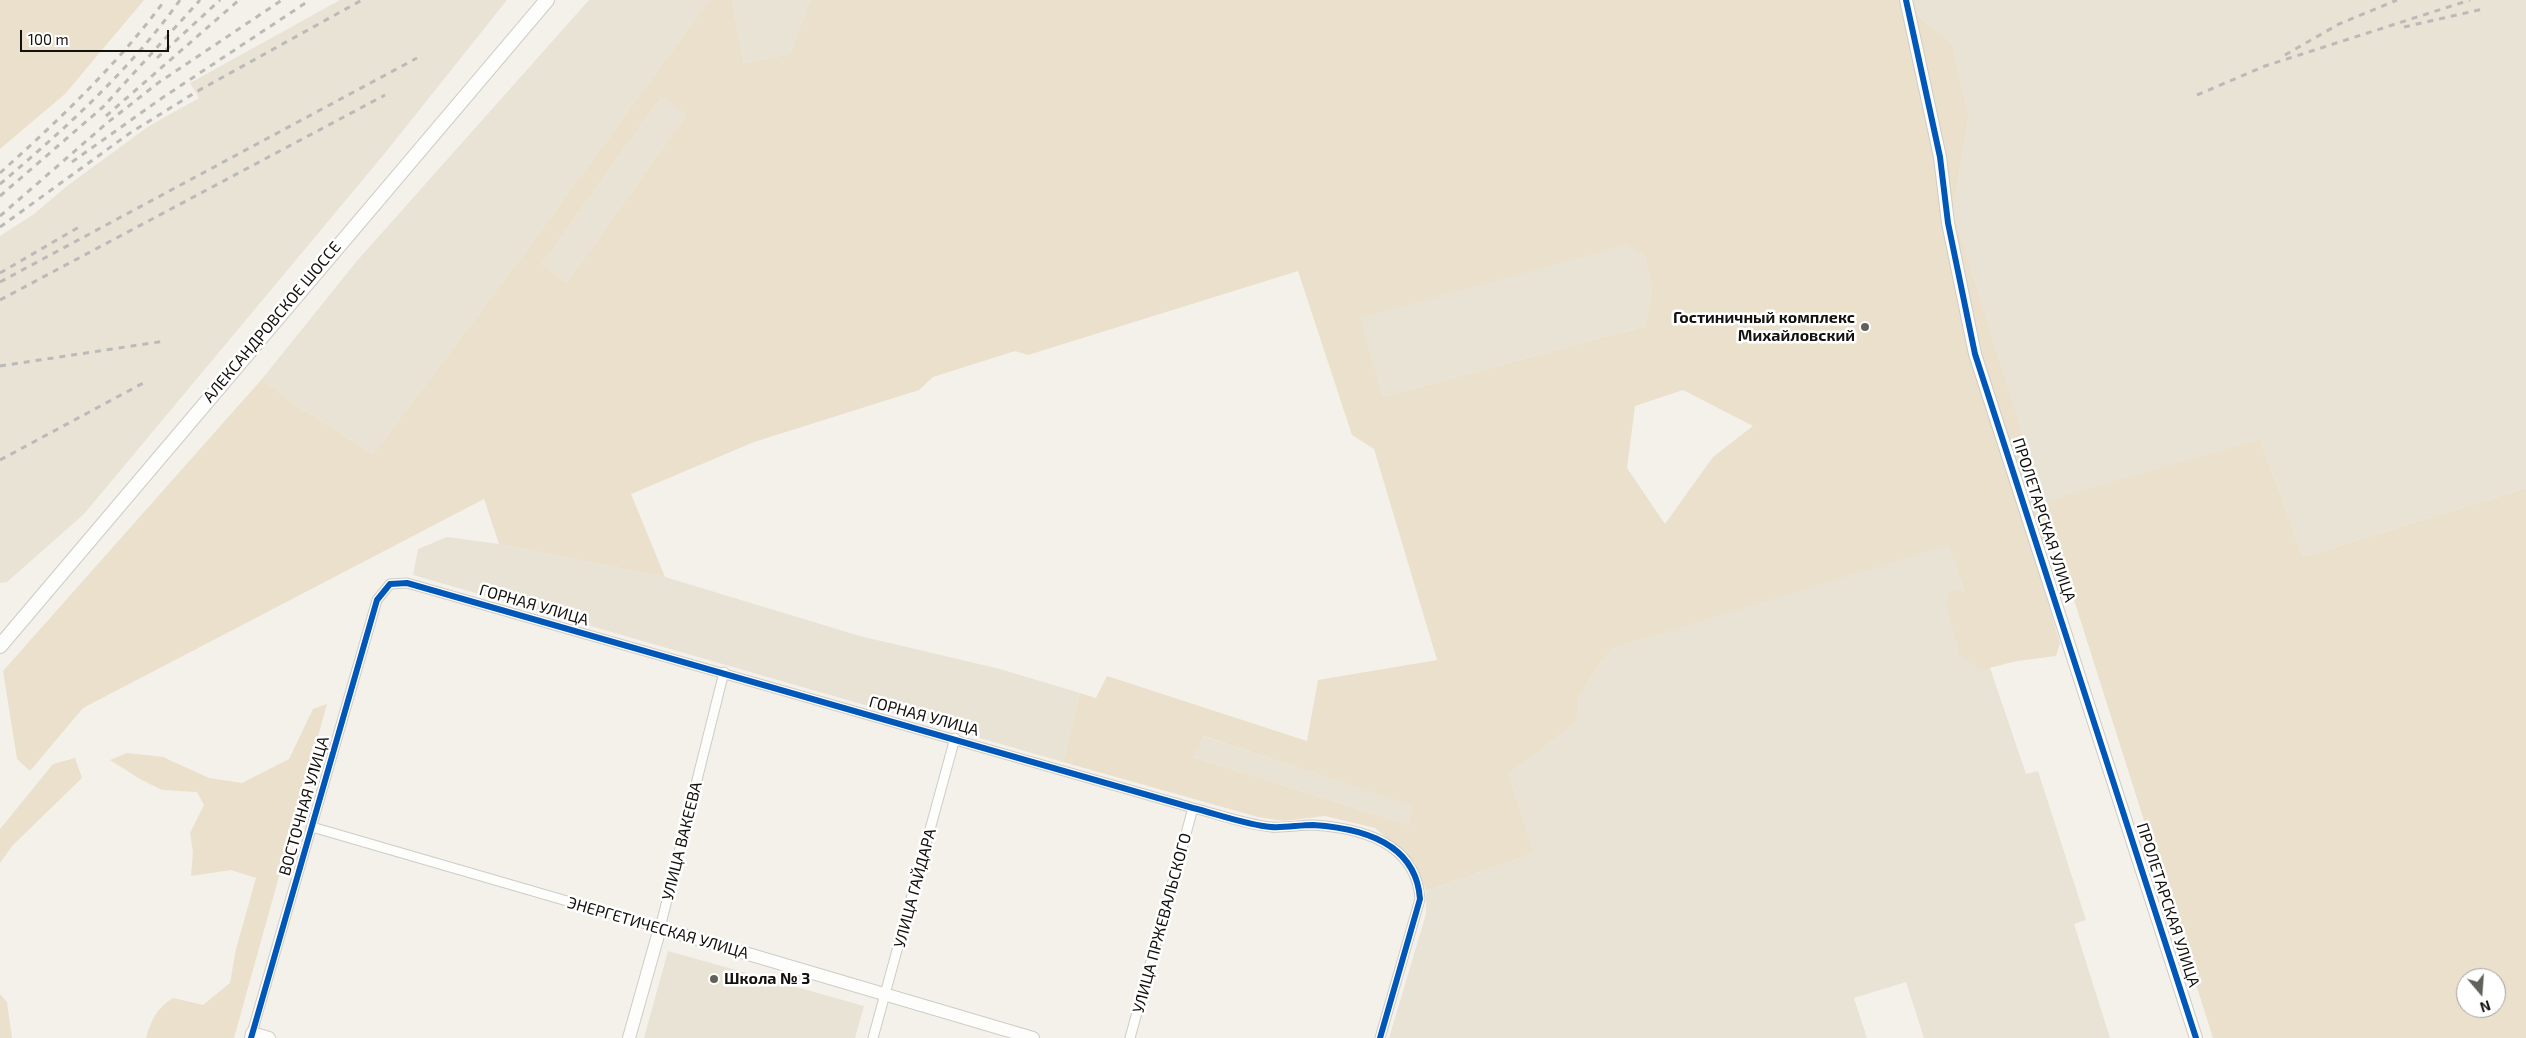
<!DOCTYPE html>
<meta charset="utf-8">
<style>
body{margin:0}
#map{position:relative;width:2526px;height:1038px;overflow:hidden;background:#f4f1ea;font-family:"Exo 2",sans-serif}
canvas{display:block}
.north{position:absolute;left:2456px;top:968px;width:50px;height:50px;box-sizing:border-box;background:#fff;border:1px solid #a1a09f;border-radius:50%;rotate:162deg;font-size:14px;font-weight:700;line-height:20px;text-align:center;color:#14120e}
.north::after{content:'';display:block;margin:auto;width:18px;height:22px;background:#62605b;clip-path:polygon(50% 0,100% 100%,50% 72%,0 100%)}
.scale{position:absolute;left:20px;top:30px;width:149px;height:22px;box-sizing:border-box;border:2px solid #14120e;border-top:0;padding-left:6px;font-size:15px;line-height:18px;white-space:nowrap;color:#14120e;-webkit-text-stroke:4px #fff;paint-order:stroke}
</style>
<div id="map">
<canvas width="2526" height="1038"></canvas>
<div class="north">N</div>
<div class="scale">100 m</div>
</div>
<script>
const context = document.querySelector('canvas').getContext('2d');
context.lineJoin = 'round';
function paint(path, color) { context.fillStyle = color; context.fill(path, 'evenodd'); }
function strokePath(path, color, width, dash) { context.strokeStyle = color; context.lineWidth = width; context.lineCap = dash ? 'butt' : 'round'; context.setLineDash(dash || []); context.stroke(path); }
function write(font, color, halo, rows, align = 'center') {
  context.font = font + ' "Exo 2",sans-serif'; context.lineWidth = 5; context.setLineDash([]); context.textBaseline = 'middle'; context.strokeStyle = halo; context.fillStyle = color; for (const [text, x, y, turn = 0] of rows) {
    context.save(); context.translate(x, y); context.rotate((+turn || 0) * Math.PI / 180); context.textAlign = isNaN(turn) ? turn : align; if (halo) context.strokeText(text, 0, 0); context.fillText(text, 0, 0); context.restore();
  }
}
const built = new Path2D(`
 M340 0H507L385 153 84 514 7 582 0 583V236L34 214 67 186 149 126 199 98 190 83Z
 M589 0H709L523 255 373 454 287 399 262 379 356 262Z
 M732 0H810L790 54 744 63Z
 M1905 0H2526V488L2303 557 2260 439 2044 503 1953 211 1969 116 1952 44 1907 6Z
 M661 97 686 115 567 282 542 264Z
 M1626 244 1645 256 1652 290 1645 326 1383 397 1359 318Z
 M447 537 499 544 665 577 860 636 1000 669 1080 693 1063 762 413 575 418 549Z
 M1948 544 2026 774 2038 771 2086 920 2074 924 2110 1038H1924L1906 982 1854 998 1867 1038H1389L1426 914V891L1534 853 1509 774 1576 723 1579 698 1597 667 1612 649Z
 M1202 736 1414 806 1409 825 1193 757Z
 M668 951 864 1006 855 1038H644Z`);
const green = new Path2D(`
 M0 0H144L65 94 0 149Z
 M709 0H732L744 63 790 54 810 0H1905L1907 6 1952 44 1969 116 1953 211 2044 502 2260 439 2303 557 2526 488V1038H2213L2055 540 2031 546 2060 643 2056 656 2017 661 1981 670 1960 655 1946 603 1950 590 1964 591 1948 545 1612 649 1597 667 1579 698 1576 723 1509 774 1534 853 1426 891 1415 863 1375 828 1325 816 1283 821 1258 817 1063 762 1080 693 1096 698 1107 676 1307 741 1318 680 1437 660 1374 449 1352 435 1298 271 1028 355 1015 351 933 377 919 390 754 442 631 494 665 577 499 544 484 499 83 708 30 771 17 759 3 671 262 379 287 399 373 454 523 255ZM661 97 686 115 567 282 542 264ZM1626 245 1645 256 1652 290 1645 326 1383 397 1360 318ZM1683 390 1753 426 1713 457 1665 524 1627 468 1635 406ZM1203 736 1413 806 1409 825 1193 757ZM2466 978H2496V1008H2466Z
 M327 704 234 1038H146C151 1020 157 1008 173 998L203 1005 230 983 236 949 256 878 231 870 191 876 193 852 190 833 204 805 197 792 162 790 140 779 110 760 127 753 163 757 209 778 242 783 289 759 313 709Z
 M75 758 82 778 13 845 0 863V829L53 764Z
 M0 994 7 1002 12 1038H0Z`);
const street = new Path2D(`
 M312 827 660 928 724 672
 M252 1033 377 600 390 584 407 583 1193 808C1217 814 1247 825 1271 827 1285 828 1299 825 1313 825 1360 828 1416 842 1420 899L1380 1038
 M873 1038 955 738
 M1130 1038 1193 808`);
const secondary = new Path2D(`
 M1906 0 1940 157 1948 223 1975 354 2196 1038
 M251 1038 252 1033 269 1038
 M629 1038 660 928 1033 1038`);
const primary = new Path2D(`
 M0 646 547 0`);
const rail = new Path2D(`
 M2404 27 2483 9
 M2285 55 2339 24 2397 0
 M157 58 220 0
 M2197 95 2265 66 2470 0
 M106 116 239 0
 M72 162 162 98 310 0
 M0 173C59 120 118 64 165 0
 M0 184C65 129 130 70 180 0
 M0 196 103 107 200 0
 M0 216 107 123 158 83 282 0
 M0 227 130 133 196 92 362 0
 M0 273 79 227
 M0 282 417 58
 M0 300 385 95
 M0 366 165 341
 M0 460 147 381`);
const cycleway = new Path2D(`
 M1906 0 1940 157 1948 223 1975 354 2196 1038
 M251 1038 377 600 390 584 407 583 1193 808C1217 814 1247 825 1271 827 1285 828 1299 825 1313 825 1360 828 1416 842 1420 899L1380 1038`);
const markers = [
 [1865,327,5,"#62605b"],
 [714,979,5,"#62605b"]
];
const poiNames = [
 ["Гостиничный комплекс",1855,318],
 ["Михайловский",1855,336],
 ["Школа № 3",724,979,"left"]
];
const streetNames = [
 ["АЛЕКСАНДРОВСКОЕ ШОССЕ",272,322,-50],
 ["ПРОЛЕТАРСКАЯ УЛИЦА",2044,520,72],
 ["ГОРНАЯ УЛИЦА",534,605,16],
 ["ГОРНАЯ УЛИЦА",924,716,15],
 ["ВОСТОЧНАЯ УЛИЦА",304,806,-74],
 ["УЛИЦА ВАКЕЕВА",682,841,-76],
 ["УЛИЦА ГАЙДАРА",915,888,-75],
 ["ПРОЛЕТАРСКАЯ УЛИЦА",2168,905,72],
 ["УЛИЦА ПРЖЕВАЛЬСКОГО",1162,923,-75],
 ["ЭНЕРГЕТИЧЕСКАЯ УЛИЦА",658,928,16]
];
paint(built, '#e9e3d6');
paint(green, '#eae0cc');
strokePath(street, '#ceccc6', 11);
strokePath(secondary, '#ceccc6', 14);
strokePath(primary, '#ceccc6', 16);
strokePath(street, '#fdfdfc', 9);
strokePath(secondary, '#fdfdfc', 12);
strokePath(primary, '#fdfdfc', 14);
strokePath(rail, '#bbbab8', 3, [6, 6]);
strokePath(cycleway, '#0057b8', 6);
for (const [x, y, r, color] of markers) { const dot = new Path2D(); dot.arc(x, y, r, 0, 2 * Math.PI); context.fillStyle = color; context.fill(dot); strokePath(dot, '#fff', 2); }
write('bold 16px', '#14120e', '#fff', poiNames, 'right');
write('16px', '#14120e', '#fff', streetNames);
</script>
